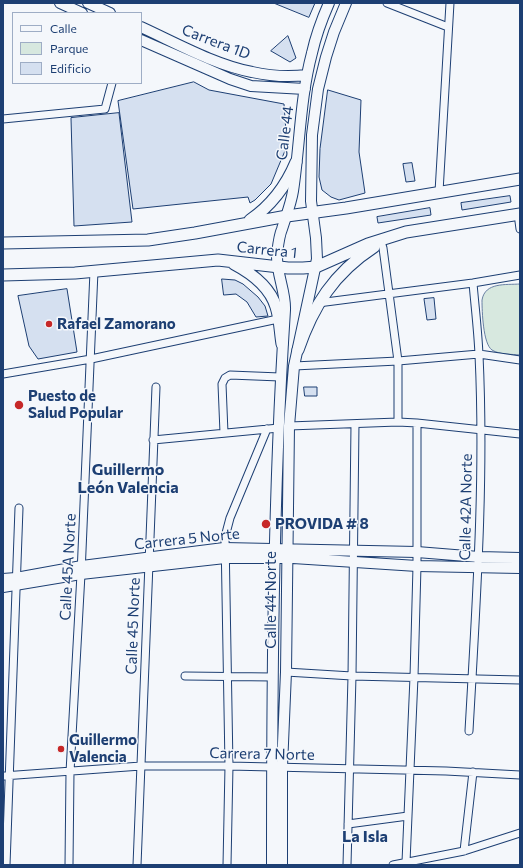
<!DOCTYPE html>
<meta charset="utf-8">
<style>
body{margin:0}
#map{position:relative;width:523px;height:868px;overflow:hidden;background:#f4f7fb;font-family:Commissioner,sans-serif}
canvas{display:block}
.frame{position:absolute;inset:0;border:4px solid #1d3f73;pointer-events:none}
.legend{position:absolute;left:12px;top:12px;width:130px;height:72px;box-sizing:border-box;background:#f4f7fb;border:1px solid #9eadc5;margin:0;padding:5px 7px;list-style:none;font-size:12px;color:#1d3f73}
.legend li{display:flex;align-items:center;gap:8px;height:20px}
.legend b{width:20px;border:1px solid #9eadc5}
</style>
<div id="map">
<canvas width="523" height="868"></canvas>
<div class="frame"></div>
<ul class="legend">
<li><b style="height:5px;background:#f4f7fb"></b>Calle</li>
<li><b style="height:11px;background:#d7e8df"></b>Parque</li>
<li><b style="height:11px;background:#d5e0f0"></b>Edificio</li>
</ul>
</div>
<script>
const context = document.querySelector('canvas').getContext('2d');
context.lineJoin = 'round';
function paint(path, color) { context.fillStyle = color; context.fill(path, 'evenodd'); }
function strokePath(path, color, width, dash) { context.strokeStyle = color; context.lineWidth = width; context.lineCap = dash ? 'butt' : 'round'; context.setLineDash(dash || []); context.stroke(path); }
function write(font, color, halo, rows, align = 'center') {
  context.font = font + ' Commissioner,sans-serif'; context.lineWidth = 3; context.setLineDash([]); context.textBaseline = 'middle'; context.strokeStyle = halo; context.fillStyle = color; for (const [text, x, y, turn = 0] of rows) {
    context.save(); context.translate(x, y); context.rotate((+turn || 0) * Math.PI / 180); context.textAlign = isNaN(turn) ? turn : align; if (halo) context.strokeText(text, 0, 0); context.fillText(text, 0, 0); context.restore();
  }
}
const green = new Path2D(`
 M520 284V355C512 354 500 355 492 350 483 344 482 311 482 300 485 282 506 285 520 284Z`);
const building = new Path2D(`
 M274 3H315L309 17Z
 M288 36 296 58 290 62 271 51Z
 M194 82 209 90 284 104 287 146 271 184 255 200 250 203 248 197 133 209 118 101Z
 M328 90 361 100 359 152 365 193 339 200 331 197 322 190 319 177 320 149Z
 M119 113 132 222 74 226 71 118Z
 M412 163 415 181 406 182 403 164Z
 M510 196 511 202 462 210 461 203Z
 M430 208 431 215 378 223 377 217Z
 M222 279 235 280 243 284 258 297 265 306 268 316 256 317 247 302 236 294 224 295Z
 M67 289 77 352 38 359 29 346 18 296Z
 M434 298 436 319 427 320 424 299Z
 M304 387H317V396H305Z`);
const street = new Path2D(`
 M387 3 448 27
 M3 119 105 109 112 83
 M439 192 450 3
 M518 214 520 229
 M381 242 383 248 398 361V422
 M318 303 473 283 520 275
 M294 366 398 361 479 354 520 360
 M3 374 91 359 278 319
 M289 426 398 422 417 423 520 434
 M224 433 222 384 225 378 230 375 280 377
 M153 440 279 428
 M286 672 352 676 520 680
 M185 676 273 677
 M469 731C476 606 485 480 479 355 478 331 475 307 473 283
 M3 776 141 766H229L446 771 520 775
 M348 824 408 816
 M464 851 473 772
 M406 862 414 677 417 566V423
 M6 865 19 508
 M69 865 70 772 81 574 94 271
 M137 865 156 387
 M227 865 229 766 225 537 230 518 267 429
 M347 865 352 676 355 424
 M393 865 464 851 520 833`);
const secondary = new Path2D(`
 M60 3 82 13
 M88 3 110 13
 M141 27C176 43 215 65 252 72 270 76 289 77 307 75
 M141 40 230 79 251 86 305 89
 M3 579 16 578 82 566 224 548 417 552 479 557 520 558
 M3 587 81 574 225 558H293L417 566 520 568
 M272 865C272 680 273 495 285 310 286 292 276 273 277 254 278 246 279 236 282 229 286 216 291 204 293 191 300 145 300 98 312 53 316 35 322 19 329 3
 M282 865V767L286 672 289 426 294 366 317 259 316 238 311 201 312 135 318 89 326 57 334 32 346 3`);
const primary = new Path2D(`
 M250 220C272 205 286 186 296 162
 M3 243 148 240 195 233 287 216 346 208 520 179
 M234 264C251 273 270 287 276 307 280 319 280 332 282 344
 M3 275 75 273 218 260 288 268H303L316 267 368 244 406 232 520 214
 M298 350C313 306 334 273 374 247`);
const markers = [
 [49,324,4,"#c62828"],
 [19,405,5,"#c62828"],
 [266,524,5,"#c62828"],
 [61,749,4,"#c62828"]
];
const streetNames = [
 ["Carrera 1D",216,42,21],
 ["Calle 44",285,133,-83],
 ["Carrera 1",267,250,6],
 ["Calle 42A Norte",466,507,-89],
 ["Carrera 5 Norte",187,539,-6],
 ["Calle 45A Norte",68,567,-87],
 ["Calle 44 Norte",271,600,-90],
 ["Calle 45 Norte",133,626,-88],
 ["Carrera 7 Norte",262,754,1]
];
const poiNames = [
 ["Rafael Zamorano",57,324],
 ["Puesto de",28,396],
 ["Salud Popular",28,413],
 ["PROVIDA # 8",275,524],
 ["Guillermo",69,740],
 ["Valencia",69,757]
];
const neighbourhoodNames = [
 ["Guillermo",128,470],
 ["León Valencia",128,488],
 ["La Isla",365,837]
];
paint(green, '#d7e8df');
strokePath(green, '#687fa3', 1);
paint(building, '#d5e0f0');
strokePath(building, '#1d3f73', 1);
strokePath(street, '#1d3f73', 9);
strokePath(secondary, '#1d3f73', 12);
strokePath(primary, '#1d3f73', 13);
strokePath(street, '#f4f7fb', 7);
strokePath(secondary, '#f4f7fb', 10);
strokePath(primary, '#f4f7fb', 11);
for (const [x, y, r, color] of markers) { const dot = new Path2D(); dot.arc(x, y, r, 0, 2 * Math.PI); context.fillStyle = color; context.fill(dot); strokePath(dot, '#f4f7fb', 1.5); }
write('15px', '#1d3f73', '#f4f7fb', streetNames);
write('bold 15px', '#1d3f73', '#f4f7fb', poiNames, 'left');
write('bold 16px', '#1d3f73', '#f4f7fb', neighbourhoodNames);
</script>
